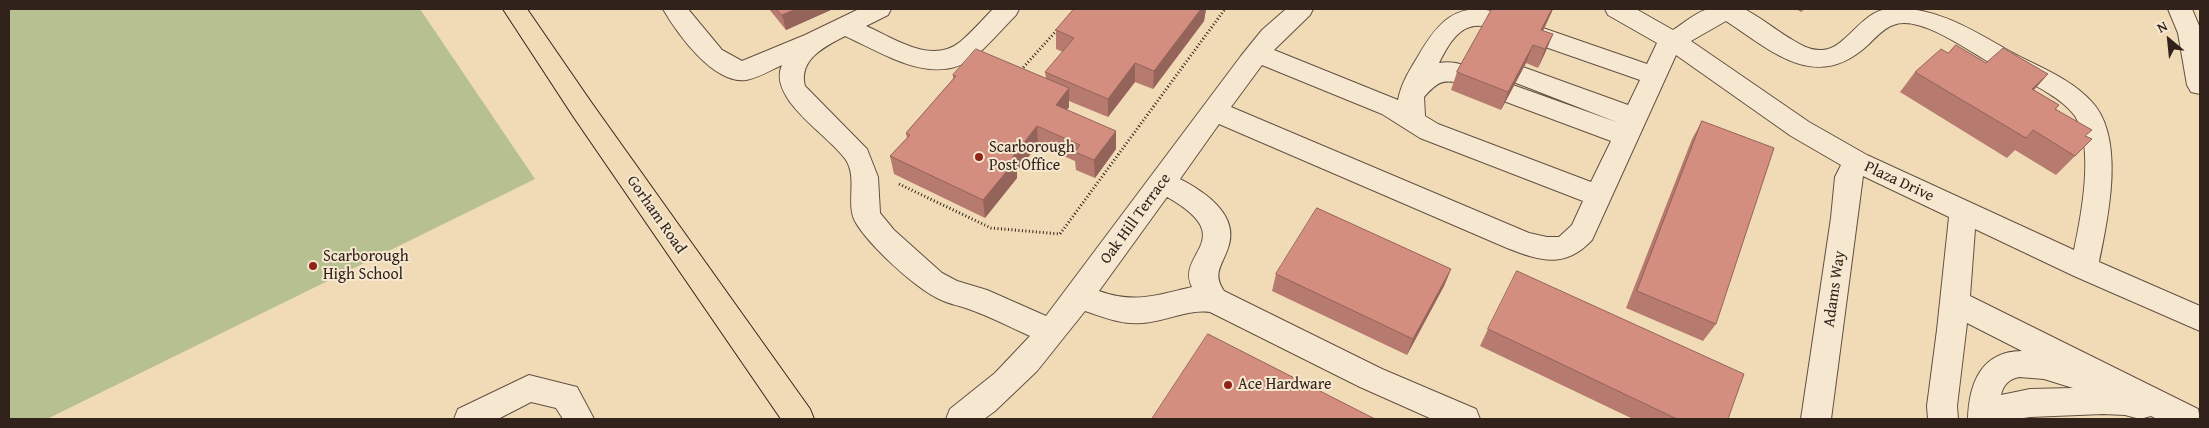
<!DOCTYPE html>
<style>
body{margin:0}
#map{position:relative;width:2209px;height:428px;overflow:hidden;background:#f1dbb6;font-family:"Gentium Book Plus",serif}
canvas{display:block}
.frame{position:absolute;inset:0;border:10px solid #32221c;pointer-events:none}
.north{position:absolute;left:2144px;top:15px;width:50px;height:50px;-webkit-text-stroke:4px #f6e8d0;paint-order:stroke;rotate:332deg;font-size:14px;font-weight:700;line-height:20px;text-align:center;color:#32221c}
.north::after{content:'';display:block;margin:auto;width:18px;height:22px;background:#32221c;clip-path:polygon(50% 0,100% 100%,50% 72%,0 100%)}
</style>
<div id="map">
<canvas width="2209" height="428"></canvas>
<div class="frame"></div>
<div class="north">N</div>
</div>
<script>
const context = document.querySelector('canvas').getContext('2d');
context.lineJoin = 'round';
function paint(path, color) { context.fillStyle = color; context.fill(path, 'evenodd'); }
function strokePath(path, color, width, dash) { context.strokeStyle = color; context.lineWidth = width; context.lineCap = dash ? 'butt' : 'round'; context.setLineDash(dash || []); context.stroke(path); }
function write(font, color, halo, rows, align = 'center') {
  context.font = font + ' "Gentium Book Plus",serif'; context.lineWidth = 4; context.setLineDash([]); context.textBaseline = 'middle'; context.strokeStyle = halo; context.fillStyle = color; for (const [text, x, y, turn = 0] of rows) {
    context.save(); context.translate(x, y); context.rotate((+turn || 0) * Math.PI / 180); context.textAlign = isNaN(turn) ? turn : align; if (halo) context.strokeText(text, 0, 0); context.fillText(text, 0, 0); context.restore();
  }
}
const green = new Path2D(`
 M9 9H420L535 179 47 419H9Z`);
const path = new Path2D(`
 M1021 70 1057 30
 M899 184 991 228 1060 234 1225 9`);
const minor = new Path2D(`
 M663 9H688L722 50 742 61 805 35 859 9H891L888 15 866 26C894 38 931 65 960 42 972 32 982 20 993 9H1019L1016 15C1003 28 991 42 978 54 937 90 885 54 845 36 826 46 798 59 805 86L867 149 878 177 880 213 894 230 942 273 957 281 987 290 1046 316 1241 56 1262 30 1286 9H1313L1310 15 1274 50 1398 100C1401 84 1409 71 1417 58 1437 23 1456 0 1499 13L1502 19 1499 25C1489 28 1480 24 1470 27 1455 31 1445 51 1439 63 1450 61 1458 63 1469 67L1473 73 1469 79C1445 87 1446 72 1424 97L1425 116 1438 124 1591 182 1611 141 1501 100 1497 93 1501 86 1510 84 1619 123 1511 81 1507 75 1511 69 1520 66 1628 105 1640 80 1531 42 1528 36 1531 30 1540 27 1647 64 1657 43 1608 15 1605 9H1636L1673 30C1683 24 1697 11 1709 9 1714 7 1737 7 1743 9 1752 11 1780 33 1791 39 1801 45 1811 51 1822 50 1845 50 1861 11 1888 9 1931 5 1968 27 2004 48 2033 65 2068 76 2091 101 2126 137 2108 218 2099 262L2200 306V331L2074 276 1975 229 1970 296 2198 409 2200 419H2157L2151 416 2140 419 2125 415 2103 414 2030 417 2017 419H1968C1969 384 1981 351 2022 351L1967 323 1957 406 1958 419H1928L1927 406 1937 330 1949 217 1863 176 1831 419H1801L1831 218 1835 177 1841 165 1791 136 1676 55 1592 240C1565 269 1540 261 1507 248L1219 124 1180 179C1205 192 1240 215 1228 248 1222 266 1212 273 1224 291L1382 369 1476 409 1480 419H1432L1360 387 1210 312C1186 309 1165 322 1142 323 1122 325 1103 317 1085 311L1037 371 995 411 984 419H946L950 409 995 373 1030 336C1010 327 991 317 971 310 961 306 949 304 939 299 915 288 869 245 856 223 845 205 858 179 846 160 829 135 767 99 782 65 771 70 758 78 746 80 713 84 677 33 663 9ZM1726 21C1774 53 1817 93 1869 44 1879 34 1889 23 1904 23 1930 23 1966 49 1989 62 2013 75 2060 94 2075 116 2095 147 2081 217 2074 250L1867 155 1809 122 1691 41ZM1262 65 1382 114 1420 138 1583 201 1572 225 1559 237H1547L1529 233 1231 107ZM1167 197C1241 239 1175 253 1192 287 1157 295 1135 304 1099 291ZM2019 377 2044 379 2073 388 2030 389 2001 395C2003 385 2009 379 2019 377Z
 M2168 9H2192L2200 28V94L2191 92 2187 85 2178 33Z
 M529 375 577 387 594 419H563L556 408 531 402 498 419H454L458 409Z`);
const major = new Path2D(`
 M503 9H527L591 102 810 409 814 419H781L573 116Z`);
const wall = new Path2D(`
 M769 9H833L786 30Z
 M1074 9H1206L1204 21 1153 89 1135 82 1108 117 1069 101V107L1067 110 1116 149 1095 178 1076 170 1075 161 1038 145 1017 171V178L985 218 894 174 890 156 907 138 906 133 953 79V75L1046 78 1045 72 1063 52 1056 49V30Z
 M1492 9H1553L1543 31 1553 34 1545 53 1538 68 1526 63 1501 110 1451 90 1457 72Z
 M1796 9H1805L1801 12Z
 M1948 53 1986 63 2048 74 2034 90 2059 105 2056 109 2086 136 2092 139 2056 175 2015 150 2007 158 1900 92 1915 72Z
 M1702 121 1716 324 1703 341 1626 308 1692 139Z
 M1451 269 1444 286 1407 355 1272 291 1276 274Z
 M1488 329 1728 419H1633L1480 346Z`);
const shadedWall = new Path2D(`
 M796 9H833L786 30 782 15Z
 M1201 9H1206L1204 21 1153 89 1154 71Z
 M1552 9H1553L1548 20 1535 46 1541 30Z
 M1553 34 1545 53 1538 68 1545 49Z
 M1533 45 1526 63 1501 110 1508 92Z
 M1135 63V82L1108 117V99Z
 M2048 74 2030 94 2032 89Z
 M1069 88V107L1056 123V105Z
 M1037 126 1038 145 1017 171V178L985 218 983 200 1012 158Z
 M1116 131V149L1095 178 1094 160Z
 M1451 269 1444 286 1407 355 1413 339Z`);
const building = new Path2D(`
 M776 9H796L782 15Z
 M1074 9H1201L1154 71 1135 63 1108 99 1045 72 1074 38 1056 30Z
 M1492 9H1552L1541 30 1553 34 1545 49 1533 45 1508 92 1457 72Z
 M1956 45 1986 63 2003 48 2048 74 2032 89 2059 105 2055 109 2092 130 2085 136 2092 139 2075 156 2033 130 2026 138 1915 72 1941 49 1948 53Z
 M976 49 1069 88 1056 105 1116 131 1094 160 1075 152 1080 145 1037 126 1012 158 1016 160 983 200 890 156 910 135 906 133 956 76 953 75Z
 M1702 121 1774 148 1716 324 1637 291Z
 M1317 208 1451 269 1413 339 1276 274Z
 M1517 271 1744 374 1728 419H1677L1488 329Z
 M1208 334 1375 419H1152Z`);
const markers = [
 [979,157,5,"#8f2418"],
 [313,266,5,"#8f2418"],
 [1228,385,5,"#8f2418"]
];
const poiNames = [
 ["Scarborough",989,148],
 ["Post Office",989,166],
 ["Scarborough",323,257],
 ["High School",323,275],
 ["Ace Hardware",1238,385]
];
const streetNames = [
 ["Plaza Drive",1899,182,25],
 ["Gorham Road",656,215,55],
 ["Oak Hill Terrace",1136,219,-54],
 ["Adams Way",1835,289,-82]
];
paint(green, '#b7c190');
strokePath(minor, '#625042', 2);
strokePath(major, '#32221c', 2);
strokePath(path, '#32221c', 3, [1, 2.5]);
paint(minor, '#f6e8d0');
paint(major, '#f1dbb6');
paint(wall, '#b67a6e');
paint(shadedWall, '#94635a');
paint(building, '#d48e80');
strokePath(building, '#94635a', 1);
for (const [x, y, r, color] of markers) { const dot = new Path2D(); dot.arc(x, y, r, 0, 2 * Math.PI); context.fillStyle = color; context.fill(dot); strokePath(dot, '#f6e8d0', 2); }
write('16px', '#32221c', '#f6e8d0', poiNames, 'left');
write('16px', '#32221c', '#f6e8d0', streetNames);
</script>
